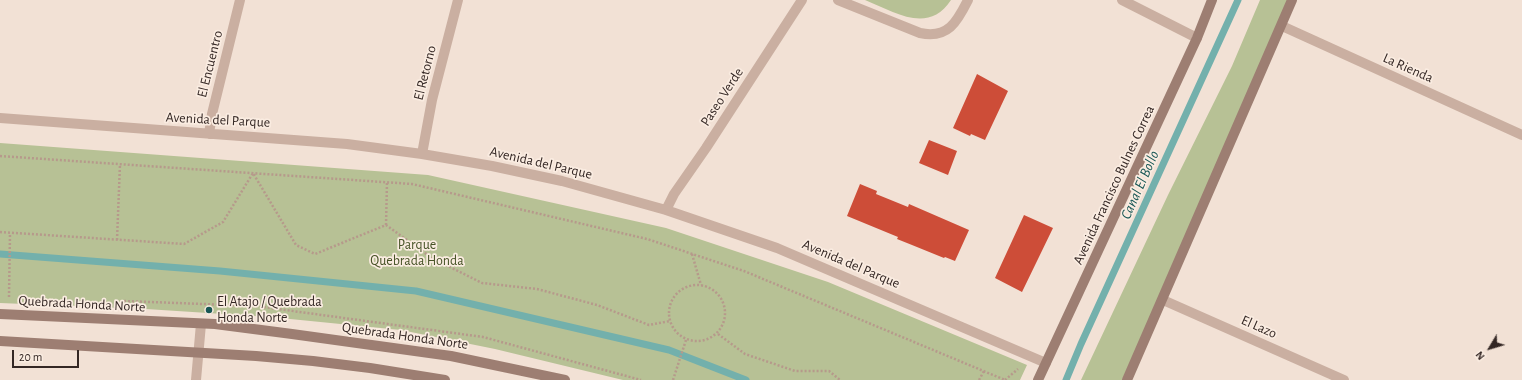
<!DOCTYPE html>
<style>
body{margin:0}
#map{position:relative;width:1522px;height:380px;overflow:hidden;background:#f2e1d5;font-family:"Alegreya Sans",sans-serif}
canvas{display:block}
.north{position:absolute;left:1470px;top:328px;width:40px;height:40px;-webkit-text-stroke:3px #faece1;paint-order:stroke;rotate:232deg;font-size:11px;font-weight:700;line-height:16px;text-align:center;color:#342724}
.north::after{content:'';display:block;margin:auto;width:14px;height:18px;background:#342724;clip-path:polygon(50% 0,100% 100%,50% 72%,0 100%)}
.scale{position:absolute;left:12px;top:350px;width:67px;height:18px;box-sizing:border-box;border:2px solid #342724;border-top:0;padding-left:5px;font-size:12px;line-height:14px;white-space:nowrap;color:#342724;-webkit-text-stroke:3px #faece1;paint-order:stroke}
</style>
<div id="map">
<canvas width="1522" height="380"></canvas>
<div class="north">N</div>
<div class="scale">20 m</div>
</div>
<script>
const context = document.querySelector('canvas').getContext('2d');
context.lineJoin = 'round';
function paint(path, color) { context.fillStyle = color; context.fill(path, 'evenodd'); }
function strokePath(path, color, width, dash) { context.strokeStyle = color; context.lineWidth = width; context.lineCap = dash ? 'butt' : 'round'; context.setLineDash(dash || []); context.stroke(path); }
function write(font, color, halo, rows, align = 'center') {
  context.font = font + ' "Alegreya Sans",sans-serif'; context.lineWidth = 3.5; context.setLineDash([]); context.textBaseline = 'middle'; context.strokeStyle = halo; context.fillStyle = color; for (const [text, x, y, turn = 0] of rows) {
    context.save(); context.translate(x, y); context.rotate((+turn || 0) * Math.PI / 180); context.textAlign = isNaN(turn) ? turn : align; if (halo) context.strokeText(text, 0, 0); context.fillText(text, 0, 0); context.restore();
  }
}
const green = new Path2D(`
 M865 0H951C928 35 895 12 865 0Z
 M1260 0H1289L1160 298 1122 380H1081L1168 195 1232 66Z
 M0 143 428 175 666 228 828 282 1027 365 1020 380H623L495 349 401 330 270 317 146 309 0 303Z`);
const stream = new Path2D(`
 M0 254 220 271 416 291 669 350 746 380
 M1066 380 1081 344 1238 0`);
const building = new Path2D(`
 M977 74 1008 91 985 140 971 134 970 136 953 128Z
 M929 140 957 151 948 175 919 163Z
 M860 184 877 191 876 194 908 207 909 204 969 230 955 261 945 257 944 258 912 245 897 239 898 237 847 216Z
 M1024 215 1053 228 1022 292 995 278Z`);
const path = new Path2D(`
 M0 156 412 184 647 239 744 271 1005 380
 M386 225 387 182
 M0 232 184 244 223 222 253 173 296 245 315 254 386 225 432 258 482 283 537 289 597 305 649 325 670 321
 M117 240 120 164
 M692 254 701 285
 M669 313a28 28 0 1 1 56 0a28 28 0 1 1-56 0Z
 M9 297 10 233
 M124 301 256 306 483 337 641 380
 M718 334 745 354 795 371H829L840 380
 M673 380 686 340
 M979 380 984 371
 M1005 380 1018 369`);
const street = new Path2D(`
 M838 0 920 33C948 39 957 22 968 0
 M1122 0 1197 38
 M1282 26 1522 135
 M0 118 347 144 422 154 492 166 562 181 666 210 777 248 1046 363
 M209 134 212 114 240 0
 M422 154 432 100 458 0
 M666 210 674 194 706 148 802 0
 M1163 300 1344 380
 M196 380 201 324`);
const secondary = new Path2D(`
 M0 314 215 324 292 334 451 356 565 380
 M0 341 256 356 313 361 370 368 445 380
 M1038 380 1197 38 1212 0
 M1127 380 1292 0`);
const markers = [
 [209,310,4,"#185755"]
];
const streetNames = [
 ["El Encuentro",210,64,-76],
 ["La Rienda",1408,68,24],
 ["El Retorno",425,73,-76],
 ["Paseo Verde",722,97,-57],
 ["Avenida del Parque",218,120,3],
 ["Avenida del Parque",541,163,13],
 ["Avenida Francisco Bulnes Correa",1114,185,-65],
 ["Avenida del Parque",851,264,23],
 ["Quebrada Honda Norte",82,304,3],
 ["El Lazo",1259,327,24],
 ["Quebrada Honda Norte",405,336,8]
];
const parkNames = [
 ["Parque",417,245],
 ["Quebrada Honda",417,261]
];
const poiNames = [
 ["El Atajo / Quebrada",217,302],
 ["Honda Norte",217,318]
];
const waterNames = [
 ["Canal El Bollo",1140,185,-66]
];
paint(green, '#b7c195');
strokePath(stream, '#73b0ac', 7);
paint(building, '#cd4d38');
strokePath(path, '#b6998b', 2.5, [2, 2]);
strokePath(street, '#caafa1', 10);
strokePath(secondary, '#9d7e72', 10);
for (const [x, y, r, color] of markers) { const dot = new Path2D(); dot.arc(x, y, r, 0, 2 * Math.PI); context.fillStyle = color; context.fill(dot); strokePath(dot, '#faece1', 1.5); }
write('14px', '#342724', '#faece1', streetNames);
write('14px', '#475327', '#faece1', parkNames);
write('14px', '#342724', '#faece1', poiNames, 'left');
write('italic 15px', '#185755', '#faece1', waterNames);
</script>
